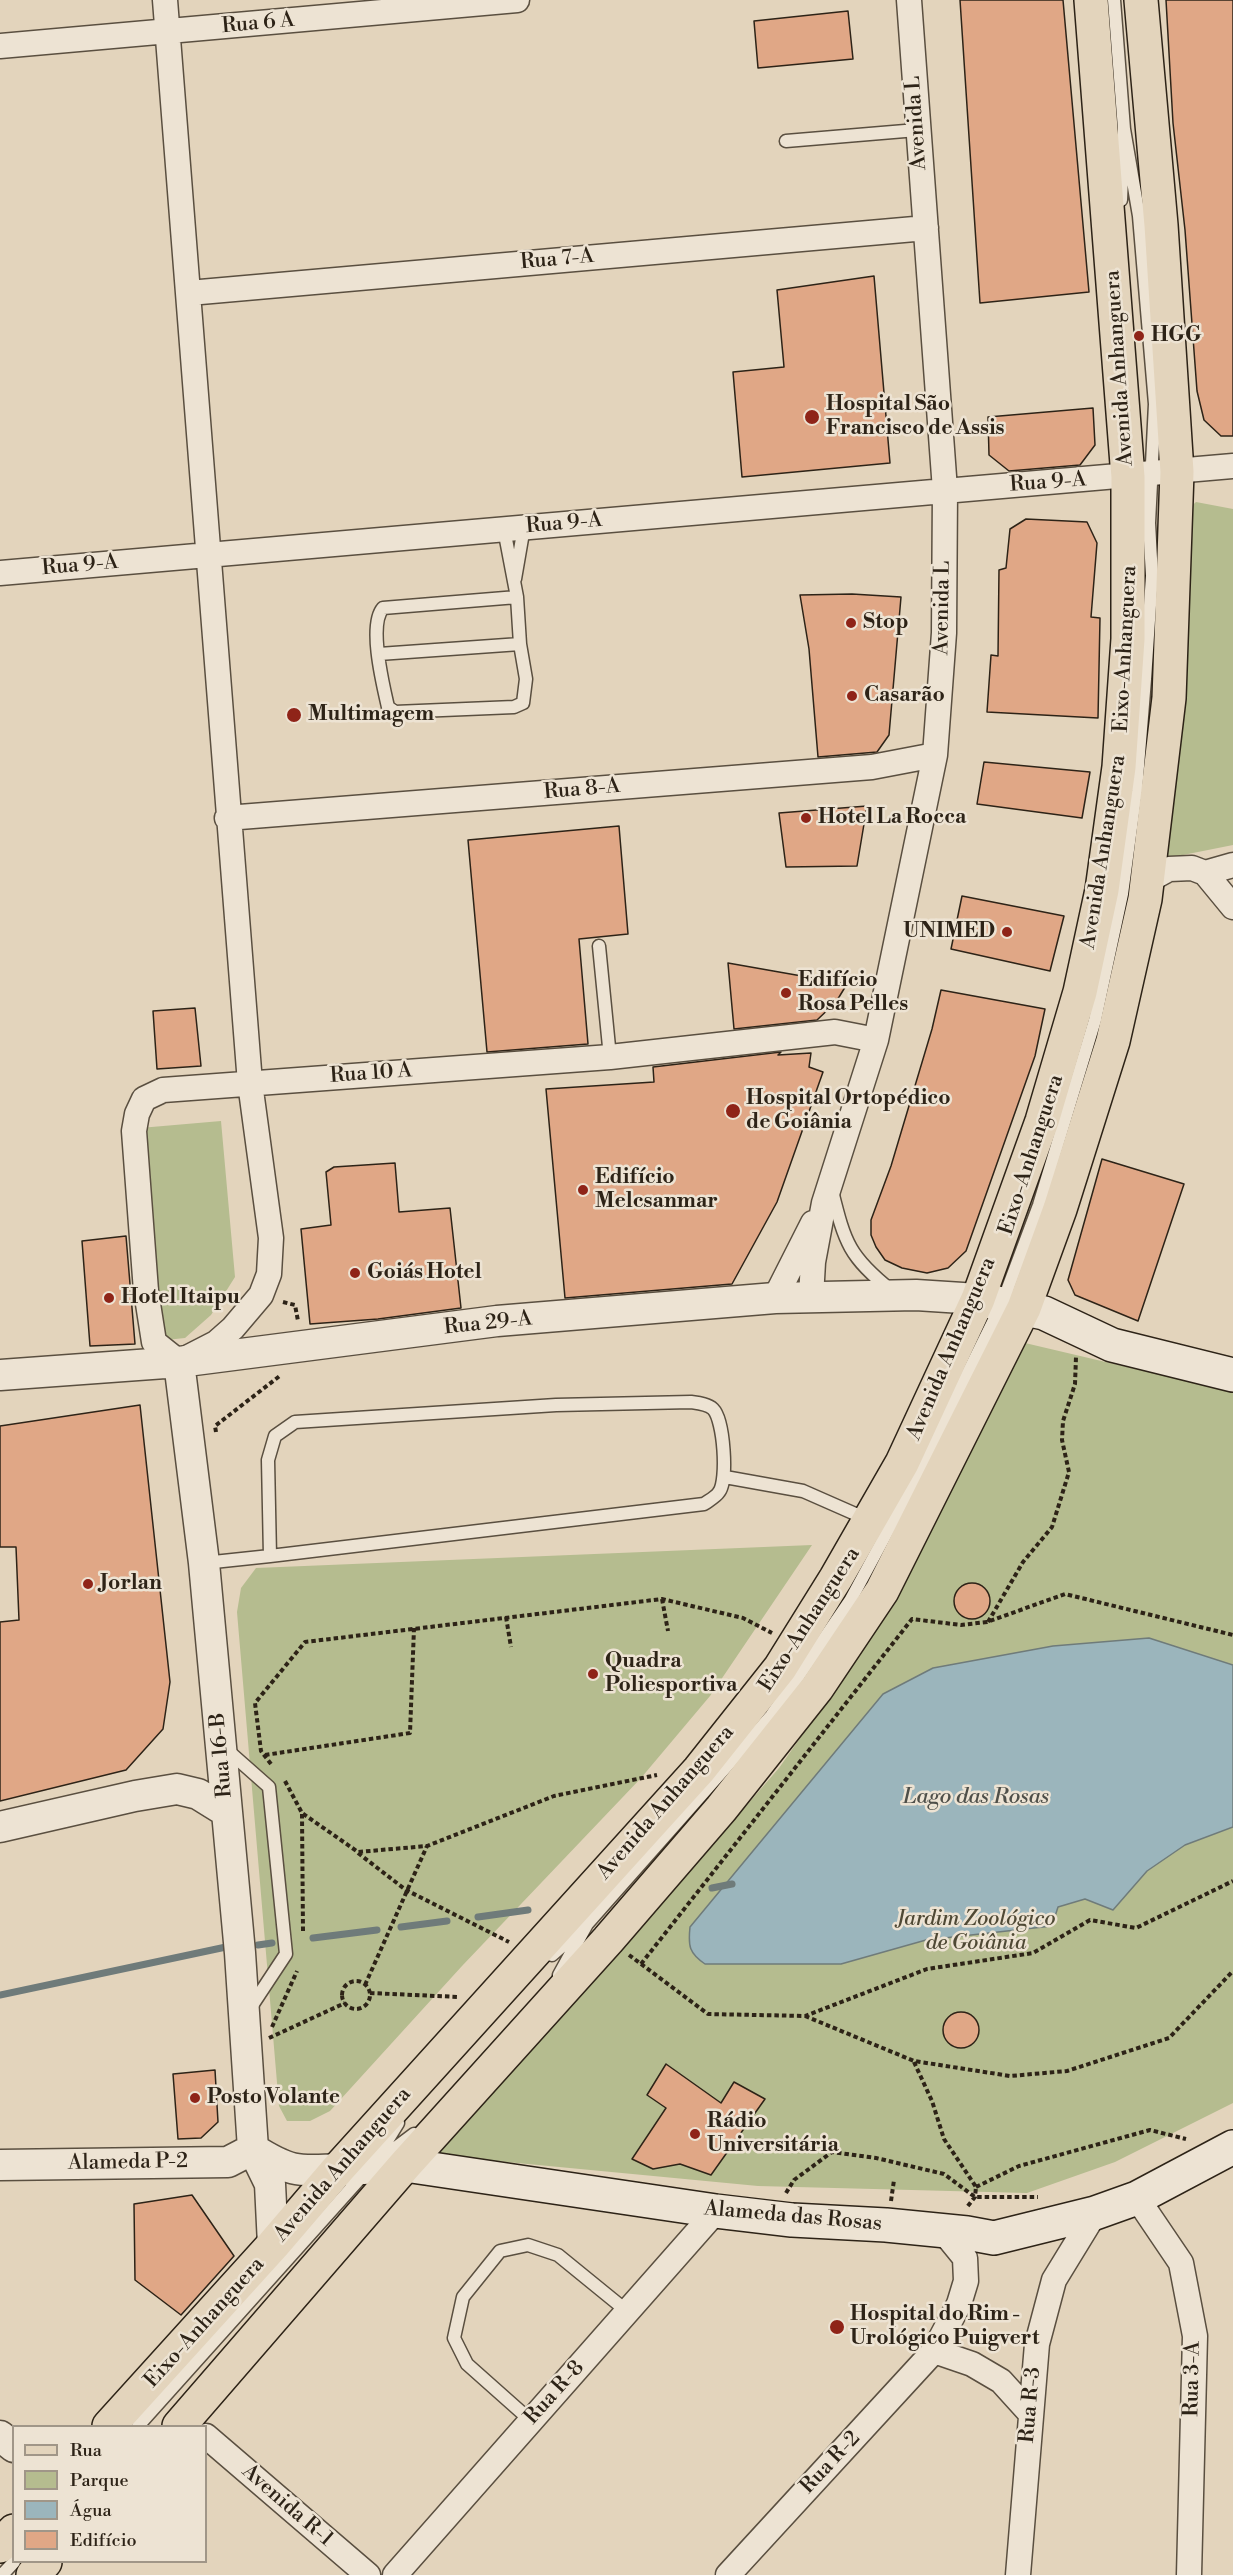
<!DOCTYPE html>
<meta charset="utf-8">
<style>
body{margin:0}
#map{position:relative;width:1233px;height:2575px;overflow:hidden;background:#e3d4bc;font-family:"Libre Bodoni",serif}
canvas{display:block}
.legend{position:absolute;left:12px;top:2425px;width:195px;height:138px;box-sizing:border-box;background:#ede3d3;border:2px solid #a09688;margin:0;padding:8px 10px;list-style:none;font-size:18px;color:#2d2317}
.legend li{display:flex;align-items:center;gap:12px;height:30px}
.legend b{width:30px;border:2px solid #a09688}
</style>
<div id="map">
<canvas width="1233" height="2575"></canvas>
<ul class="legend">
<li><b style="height:8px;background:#e3d4bc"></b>Rua</li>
<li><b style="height:16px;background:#b5bc8f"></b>Parque</li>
<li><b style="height:16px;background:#9bb5bc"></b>Água</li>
<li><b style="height:16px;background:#e0a786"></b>Edifício</li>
</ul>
</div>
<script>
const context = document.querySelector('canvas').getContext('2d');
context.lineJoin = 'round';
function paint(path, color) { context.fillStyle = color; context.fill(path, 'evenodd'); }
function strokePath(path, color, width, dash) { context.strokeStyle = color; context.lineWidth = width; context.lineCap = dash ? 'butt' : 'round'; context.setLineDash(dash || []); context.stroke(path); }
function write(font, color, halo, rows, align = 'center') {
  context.font = font + ' "Libre Bodoni",serif'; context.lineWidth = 5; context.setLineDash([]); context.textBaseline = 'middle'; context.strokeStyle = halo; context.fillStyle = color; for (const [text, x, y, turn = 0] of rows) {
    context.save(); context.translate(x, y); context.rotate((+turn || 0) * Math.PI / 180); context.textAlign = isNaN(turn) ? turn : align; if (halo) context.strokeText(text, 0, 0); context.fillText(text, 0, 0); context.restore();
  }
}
const green = new Path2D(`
 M1196 502 1233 509V845L1158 860 1181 516Z
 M221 1121 235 1277 211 1315 185 1338 156 1341 140 1128Z
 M1025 1343 1233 1392V2103L1115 2162 1027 2193 758 2186 423 2154 628 1942 779 1768 894 1605Z
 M812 1545 710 1696 641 1778 462 1966 330 2111 310 2121H287L279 2106 237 1612 241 1588 256 1568Z`);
const water = new Path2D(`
 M1149 1638 1233 1665V1827L1185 1845 1147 1871 1113 1910 1085 1899 1058 1907 1052 1926 926 1940 841 1964H705C689 1953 688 1946 690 1927L883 1694 933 1668 1053 1646Z`);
const stream = new Path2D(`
 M712 1888 732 1884
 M478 1917 528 1910
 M401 1927 447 1921
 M313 1938 377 1930
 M258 1945 272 1943
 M0 1995 226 1947`);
const building = new Path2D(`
 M960 0H1063L1089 292 980 303Z
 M1166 0H1233V436H1221L1204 420 1197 391 1185 230 1173 123Z
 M848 11 853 59 758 68 754 21Z
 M874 276 890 463 742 477 733 372 784 367 777 290Z
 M1093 408 1095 445 1080 465 1009 471 989 455 988 417Z
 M1026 519 1087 522 1097 543 1091 617 1100 618 1098 718 987 712 991 655 998 656 999 570 1006 568 1010 529Z
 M852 594 901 597 889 735 877 752 818 757 809 649 800 595Z
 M984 762 1090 772 1082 818 977 804Z
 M867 806 857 866 786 867 779 813Z
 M619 826 628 934 579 939 588 1044 487 1052 468 840Z
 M962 896 1064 916 1050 971 951 949Z
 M728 963 847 984 836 1002 817 1020 734 1029Z
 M941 990 1045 1009 1035 1056 966 1251 948 1268 927 1273 902 1268 885 1260 876 1247 871 1235V1220L891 1166 932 1029Z
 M195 1008 201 1066 157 1069 153 1011Z
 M781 1052 778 1055 811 1053 809 1067 823 1072 777 1202 732 1284 565 1298 546 1089 654 1082 653 1067Z
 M1102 1159 1184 1184 1138 1321 1075 1295 1068 1280Z
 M395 1163 399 1212 450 1208 461 1308 378 1319 310 1324 301 1229 331 1225 326 1172 334 1167Z
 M126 1236 135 1344 90 1346 82 1241Z
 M140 1405 170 1682 163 1729 126 1770 0 1801V1622L19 1620 16 1547H0V1426Z
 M954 1601a18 18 0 1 1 36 0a18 18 0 1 1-36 0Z
 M943 2030a18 18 0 1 1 36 0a18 18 0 1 1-36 0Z
 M666 2064 721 2103 734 2082 765 2099 711 2175 680 2164 653 2169 632 2159 666 2108 647 2095Z
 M215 2070 218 2122 201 2138 178 2139 173 2074Z
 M192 2195 234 2256 181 2315 135 2280 134 2204Z`);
const path = new Path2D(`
 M283 1302 295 1305 298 1321
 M216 1432 215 1426 281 1375
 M662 1599 668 1631
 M506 1617 511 1647
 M988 1622 1023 1562 1052 1527 1069 1472 1062 1440 1063 1421 1075 1384 1076 1357
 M265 1755 410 1733 414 1628
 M271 1764 261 1751 255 1703 305 1642 662 1599 743 1618 772 1633
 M285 1781 302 1813 358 1852 427 1846 554 1796 657 1775
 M302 1814 303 1932
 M358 1853 406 1890 509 1942
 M629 1955 708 2014 805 2016 927 1969 1033 1953 1090 1920 1136 1928 1233 1881
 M641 1964 912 1619 961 1625 987 1622 1065 1594 1233 1635
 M342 1995a14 14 0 1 1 28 0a14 14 0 1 1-28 0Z
 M365 1985 427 1846
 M370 1993 459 1997
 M805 2016 914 2061 1010 2076 1067 2071 1169 2038 1233 1971
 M272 2027 297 1971
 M269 2038 345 2003
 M914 2062 932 2101 944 2139 976 2187 975 2197 967 2207
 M976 2187 1019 2166 1150 2130 1186 2139
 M786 2193 794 2180 832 2152 876 2158 944 2174 975 2197H1038
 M891 2201 894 2180`);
const service = new Path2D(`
 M1114 0 1124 129 1139 216 1155 404 1149 523 1143 471
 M786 141 917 130
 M1121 200 1124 129
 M515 579 524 527
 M517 597 520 644
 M379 654 520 644 526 679 523 703 514 707 395 712 388 707C383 685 368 625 383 608L517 597 504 529
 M599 946 610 1057
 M832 1191C845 1243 849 1257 892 1291
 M725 1477 803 1491 869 1520
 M204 1563 270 1556 704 1504C708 1501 716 1497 719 1492 728 1480 724 1420 713 1409 708 1404 698 1403 691 1402L556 1405 295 1422 275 1436 268 1460 270 1556
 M226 1749 269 1787 286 1954 249 2010
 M587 1924 771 1716 850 1601 914 1482 1002 1304 1039 1205 1095 1020 1122 894 1136 791 1145 679 1152 576 1149 523
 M552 1955 587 1924 559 1975
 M382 2158 414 2134
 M530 2420 467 2364 454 2338 463 2297 500 2251 528 2245 558 2255 628 2312
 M138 2426 372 2165 398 2123
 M2 2575 14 2562`);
const minor = new Path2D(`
 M165 0 250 1083 271 1238 269 1274 261 1295 233 1328 216 1343 179 1362 154 1342 146 1291 134 1131 137 1114 144 1099 163 1090 610 1057 835 1032 876 1040
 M0 46 517 0
 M189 293 926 228
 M0 573 1233 466
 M227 818 872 767 935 755
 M1205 873 1233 907
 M1147 881 1169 869 1192 868 1205 873 1233 865
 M811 1297 813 1262 824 1203 876 1040 935 755 944 633 945 490 909 0
 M775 1298 813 1223
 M1137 2198 1181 2263 1195 2336 1189 2575
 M934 2351 972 2364 1001 2381 1030 2413
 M206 2436 368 2575
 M395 2575 716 2211
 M728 2575 934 2351 959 2304 966 2281 965 2258 943 2231
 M1018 2575 1037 2344 1054 2280 1095 2213`);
const tertiary = new Path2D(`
 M179 1362 204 1563 227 1812 240 1953 253 2149 270 2184 273 2245
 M0 1375 179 1362 497 1321 775 1298 916 1295 978 1299
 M0 1827 135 1796 177 1789 198 1794 227 1812
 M253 2149C288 2171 296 2172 338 2169
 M0 2165 228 2162 253 2149
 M0 2436 14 2447`);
const secondary = new Path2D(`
 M978 1299 1044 1313 1112 1345 1233 1375
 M338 2169 405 2165 716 2211 792 2220 886 2225 967 2233 994 2238 1095 2213 1137 2198 1233 2147`);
const primary = new Path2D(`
 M109 2426 273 2245 338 2169 699 1770 780 1668 836 1578 902 1463 978 1299 1042 1121 1080 992 1102 890 1119 767 1128 639V477L1091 0
 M179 2426 405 2165 608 1940 721 1809 817 1688 882 1591 1024 1308 1060 1209 1113 1041 1145 899 1169 698 1177 472 1161 225 1141 0
 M0 2546 14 2531
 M33 2575 45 2562`);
const markers = [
 [1139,336,6,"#8f2418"],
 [812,417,8,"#8f2418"],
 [851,623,6,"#8f2418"],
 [852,696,6,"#8f2418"],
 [294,715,8,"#8f2418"],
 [806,818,6,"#8f2418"],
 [1007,932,6,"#8f2418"],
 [786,993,6,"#8f2418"],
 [733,1111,8,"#8f2418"],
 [583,1190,6,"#8f2418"],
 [355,1273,6,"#8f2418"],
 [109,1298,6,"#8f2418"],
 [88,1584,6,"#8f2418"],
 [593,1674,6,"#8f2418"],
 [195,2098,6,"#8f2418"],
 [695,2134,6,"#8f2418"],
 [837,2327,8,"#8f2418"]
];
const streetNames = [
 ["Rua 6 A",258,24,-5],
 ["Avenida L",917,123,-94],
 ["Rua 7-A",557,260,-5],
 ["Avenida Anhanguera",1120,368,-94],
 ["Rua 9-A",1048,483,-4],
 ["Rua 9-A",564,524,-5],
 ["Rua 9-A",80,566,-5],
 ["Avenida L",943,608,-89],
 ["Eixo-Anhanguera",1126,649,-87],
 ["Rua 8-A",582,790,-5],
 ["Avenida Anhanguera",1104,852,-81],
 ["Rua 10 A",371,1074,-4],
 ["Eixo-Anhanguera",1032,1155,-72],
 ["Rua 29-A",488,1324,-6],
 ["Avenida Anhanguera",952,1349,-67],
 ["Eixo-Anhanguera",810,1620,-57],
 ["Rua 16-B",222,1755,-95],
 ["Avenida Anhanguera",666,1803,-49],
 ["Alameda P-2",128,2163,-1],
 ["Avenida Anhanguera",343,2165,-49],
 ["Alameda das Rosas",793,2217,5],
 ["Eixo-Anhanguera",205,2323,-48],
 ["Rua 3-A",1193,2379,-89],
 ["Rua R-8",555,2393,-48],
 ["Rua R-3",1031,2405,-85],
 ["Rua R-2",831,2463,-47],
 ["Avenida R-1",287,2506,41]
];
const poiNames = [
 ["HGG",1151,336],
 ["Hospital São",826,405],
 ["Francisco de Assis",826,429],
 ["Stop",863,623],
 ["Casarão",864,696],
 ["Multimagem",308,715],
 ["Hotel La Rocca",818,818],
 ["UNIMED",995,932,"right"],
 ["Edifício",798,981],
 ["Rosa Pelles",798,1005],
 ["Hospital Ortopédico",746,1099],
 ["de Goiânia",746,1123],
 ["Edifício",595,1178],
 ["Melcsanmar",595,1202],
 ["Goiás Hotel",367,1273],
 ["Hotel Itaipu",121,1298],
 ["Jorlan",100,1584],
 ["Quadra",605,1662],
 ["Poliesportiva",605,1686],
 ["Posto Volante",207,2098],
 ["Rádio",707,2122],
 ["Universitária",707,2146],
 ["Hospital do Rim -",850,2315],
 ["Urológico Puigvert",850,2339]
];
const parkNames = [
 ["Jardim Zoológico",976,1920],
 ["de Goiânia",976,1944]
];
const waterNames = [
 ["Lago das Rosas",976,1798]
];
paint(green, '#b5bc8f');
paint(water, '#9bb5bc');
strokePath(water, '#6f7b7a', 1.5);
strokePath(stream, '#6f7b7a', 7);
paint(building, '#e0a786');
strokePath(building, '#2d2317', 1.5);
strokePath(service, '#5a4f40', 15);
strokePath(minor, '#5a4f40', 27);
strokePath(tertiary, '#5a4f40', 33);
strokePath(secondary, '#2d2317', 36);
strokePath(primary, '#2d2317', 36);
strokePath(path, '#2d2317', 4, [4.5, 3]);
strokePath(service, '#ede3d3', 12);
strokePath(minor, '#ede3d3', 24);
strokePath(tertiary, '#ede3d3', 30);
strokePath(secondary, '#ede3d3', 33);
strokePath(primary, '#e3d4bc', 33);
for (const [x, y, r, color] of markers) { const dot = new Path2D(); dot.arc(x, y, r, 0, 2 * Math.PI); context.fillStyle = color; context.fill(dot); strokePath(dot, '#ede3d3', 2); }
write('21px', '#2d2317', '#ede3d3', streetNames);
write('bold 21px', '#2d2317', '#ede3d3', poiNames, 'left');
write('italic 21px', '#4f4935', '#ede3d3', parkNames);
write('italic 22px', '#4e4f49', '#ede3d3', waterNames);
</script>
